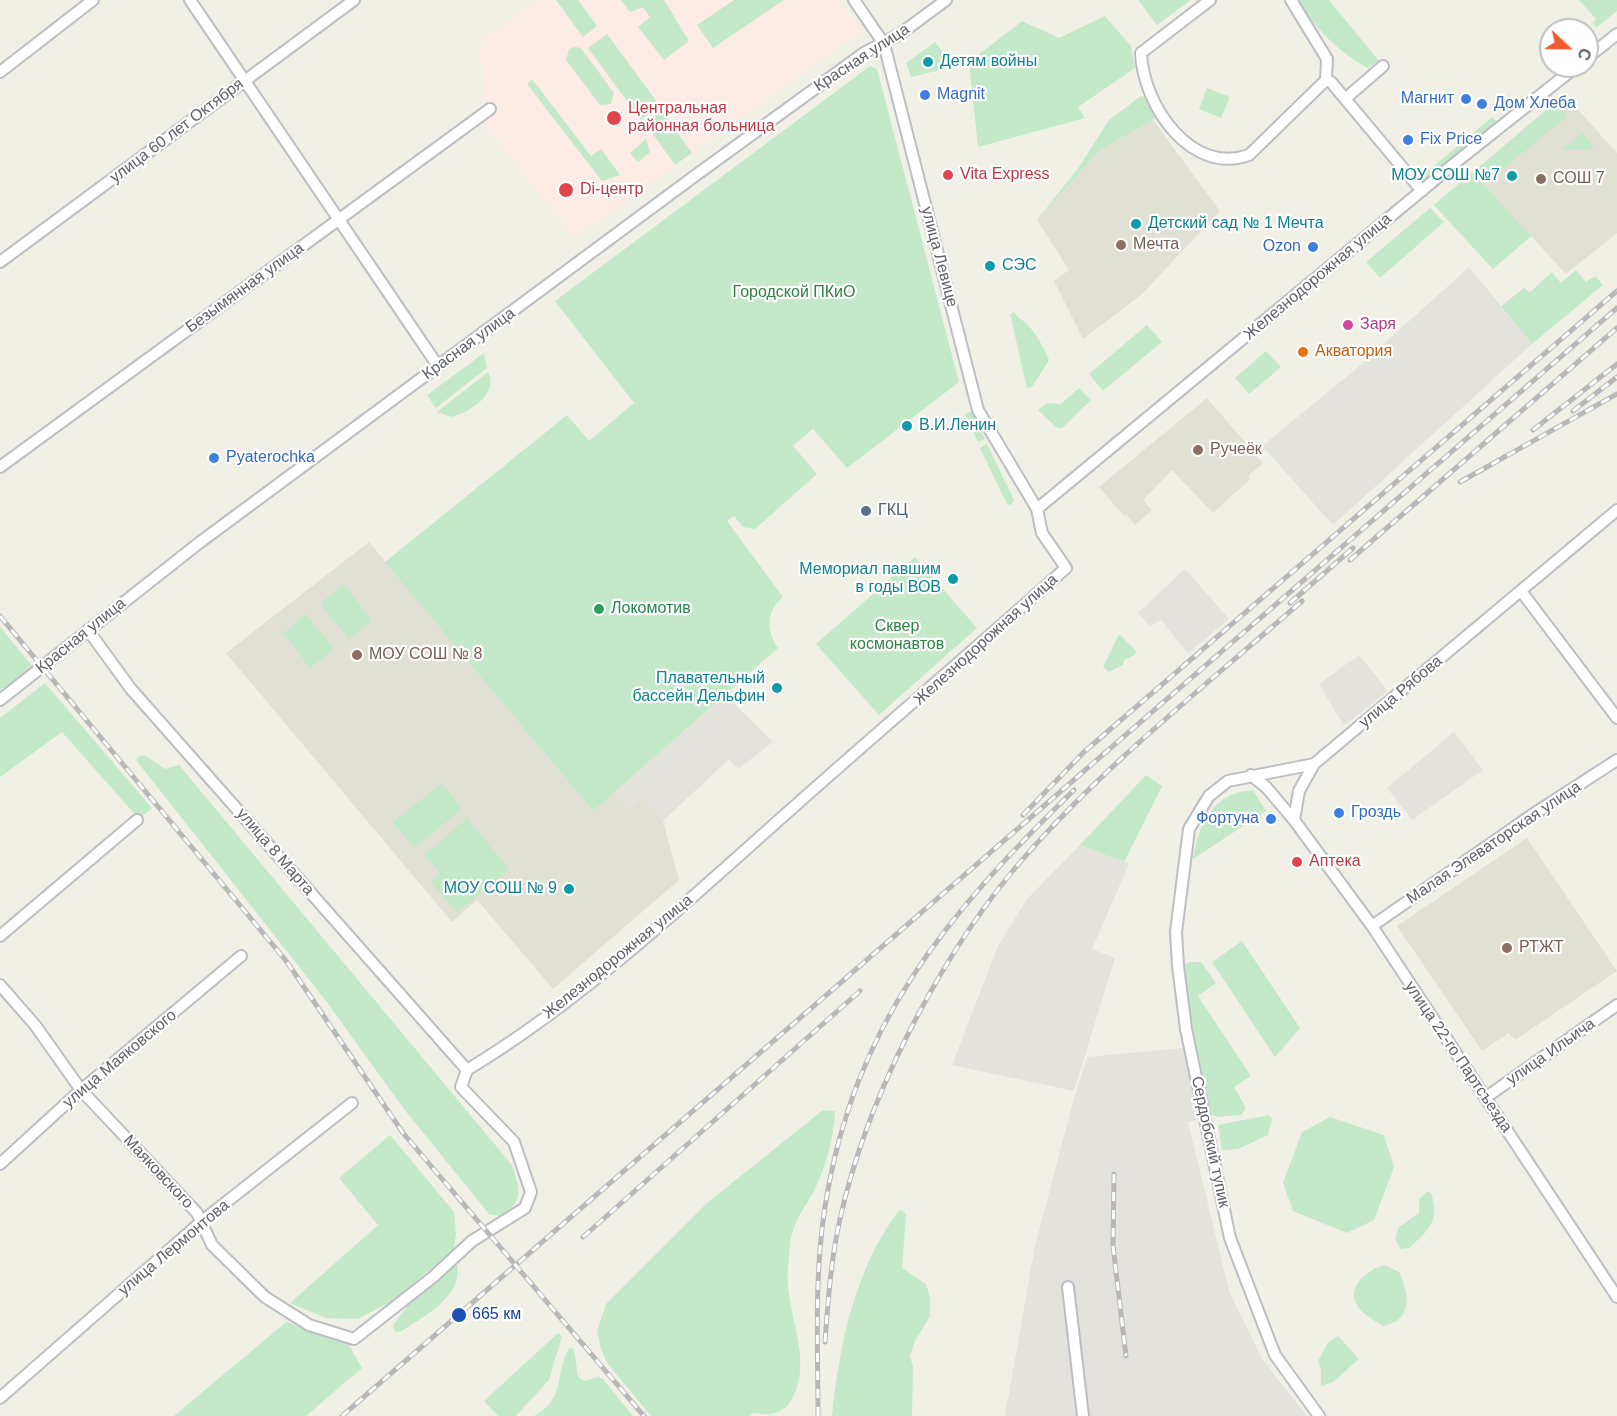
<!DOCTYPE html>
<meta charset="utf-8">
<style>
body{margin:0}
#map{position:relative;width:1617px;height:1416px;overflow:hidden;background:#f1f0e7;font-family:Helvetica,sans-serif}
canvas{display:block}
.north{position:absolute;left:1539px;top:18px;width:60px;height:60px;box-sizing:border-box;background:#fff;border:2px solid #bfc0c3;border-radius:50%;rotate:112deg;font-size:16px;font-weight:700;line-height:24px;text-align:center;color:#5f6168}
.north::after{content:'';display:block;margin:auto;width:21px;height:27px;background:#ef5a2f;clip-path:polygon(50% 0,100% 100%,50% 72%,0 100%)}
</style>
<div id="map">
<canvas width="1617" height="1416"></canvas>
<div class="north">С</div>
</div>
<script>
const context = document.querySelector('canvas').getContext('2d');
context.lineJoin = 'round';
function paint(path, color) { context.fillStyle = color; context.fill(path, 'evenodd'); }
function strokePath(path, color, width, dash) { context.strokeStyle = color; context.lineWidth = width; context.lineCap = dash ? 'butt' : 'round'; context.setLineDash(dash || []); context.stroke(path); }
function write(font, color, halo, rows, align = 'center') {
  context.font = font + ' Helvetica,sans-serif'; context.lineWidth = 4.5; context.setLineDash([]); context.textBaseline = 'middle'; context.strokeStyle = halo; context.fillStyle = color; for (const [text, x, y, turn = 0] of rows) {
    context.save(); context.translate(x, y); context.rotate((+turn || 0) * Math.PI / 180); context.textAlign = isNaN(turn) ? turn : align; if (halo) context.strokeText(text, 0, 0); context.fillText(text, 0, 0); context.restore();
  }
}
const industrial = new Path2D(`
 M1469 267 1532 344 1333 525 1262 446 1356 369Z
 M1185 569 1229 619 1188 653 1161 620 1150 626 1138 613Z
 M1359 655 1388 691 1344 726 1319 684Z
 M725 695 773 742 738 769 729 759 663 821 642 796 628 809 613 793Z
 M1454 732 1483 770 1412 820 1387 788Z
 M1080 845 1129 864 1092 949 1115 958 1074 1091 952 1065 998 946 1027 899Z
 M1184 1048 1197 1120 1188 1122 1229 1291 1262 1359 1307 1416H1005L1035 1246 1073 1102 1087 1057Z`);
const education = new Path2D(`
 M1560 98 1567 107 1572 103 1617 153V233L1566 274 1531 236 1493 269 1434 205Z
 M1153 120 1220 211 1141 295 1083 339 1054 281 1069 270 1037 220 1099 151Z
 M1207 398 1263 463 1249 475 1250 479 1213 513 1172 470 1143 500 1152 510 1135 525 1126 514 1124 516 1099 487Z
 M369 542 593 811 613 793 628 809 642 796 663 821 679 880 553 989 477 900 452 922 226 653Z
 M1527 838 1617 971 1515 1040 1509 1033 1482 1051 1397 926Z`);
const medical = new Path2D(`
 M538 0H838L861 31 575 238 483 122 493 113 487 104 478 43Z`);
const green = new Path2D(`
 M556 0H578L597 26 583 37Z
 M621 0H664L689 41 664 60 638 27 650 17 643 7 630 12Z
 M734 0H784L713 48 697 25Z
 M1138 0H1191L1157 25Z
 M1297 0H1329L1379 61 1367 68C1338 51 1315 28 1297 0Z
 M1579 0H1617V11L1596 28 1593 22 1596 19Z
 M1105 16 1131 46 1135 68 1078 107 1085 118 978 147 969 62 1022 21 1059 38Z
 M607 34 660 106 641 120 588 48Z
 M935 42 946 56 948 68 911 77 906 63Z
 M574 47 581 48 614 93 611 104 600 105 566 60 569 49Z
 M870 66 877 69 959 382 847 468 813 429 793 446 817 474 755 529 743 527 734 516 727 521 783 597C766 611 766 631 778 648L593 811 385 562 567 415 589 441 634 403 555 301Z
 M532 79 591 156 601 149 620 175 602 181 527 84Z
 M1207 88 1230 97 1221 118 1199 109Z
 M1141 96 1147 97 1156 113 1153 120 1099 151 1037 220 1079 167 1109 120Z
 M1556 102 1568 116 1489 180 1478 168Z
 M662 111 692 153 675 165 645 123Z
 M1492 117 1496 121 1424 181 1421 177Z
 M1583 133 1594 147 1591 149 1561 150Z
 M646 139 650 152 638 162 630 153Z
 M1472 172 1531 236 1493 269 1434 205Z
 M1430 208 1444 222 1380 278 1366 262Z
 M1576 270 1586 282 1595 276 1603 285 1532 344 1501 306 1524 288 1530 292 1552 272 1561 283Z
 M1014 312C1021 322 1022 318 1028 325 1034 331 1047 352 1049 360L1032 387 1027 388 1010 314Z
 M1147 325 1162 342 1103 391 1089 374Z
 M1266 351 1281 367 1249 394 1235 378Z
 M484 353 487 368 436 408 427 395Z
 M488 372C500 394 468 413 451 417L437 412Z
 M1079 388 1091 400 1062 428H1057L1038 410 1047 403 1061 404Z
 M972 411 985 439 978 442 965 414Z
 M987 444 1014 500 1011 505 1007 504 980 448Z
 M915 557 977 628 879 715 816 644Z
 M344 584 372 621 349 639 320 603Z
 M306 614 334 649 310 668 283 633Z
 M0 627 33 667 0 690Z
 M1119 634 1136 651 1135 655 1124 660 1123 665 1109 672 1103 667Z
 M45 683 152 808 139 819 62 732 0 777V718Z
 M145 755 165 769 179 765 512 1165C520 1190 525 1201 500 1216L489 1214 404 1109 326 1001 136 760 139 756Z
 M1146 775 1162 786 1124 862 1080 845Z
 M442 783 462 809 414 848 393 822Z
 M1253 790 1266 811 1193 859C1198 824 1214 792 1253 790Z
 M467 818 509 869 457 913 431 882 440 873 425 855Z
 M1242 941 1300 1028 1275 1057 1212 962Z
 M1191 962H1201L1216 983 1198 996 1251 1076 1234 1087 1246 1108 1241 1115 1217 1117 1211 1114 1187 1000 1182 965Z
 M823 1110 835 1111C834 1138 826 1167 814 1191 803 1211 793 1221 790 1245 789 1258 787 1273 788 1286 791 1321 810 1361 794 1395 786 1414 771 1416 753 1413L750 1416H651L607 1363 600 1346 597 1331 606 1304 707 1203Z
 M1269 1115 1272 1118 1268 1135 1238 1149 1222 1150 1218 1125Z
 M1330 1117 1384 1135 1394 1167 1374 1220 1347 1233 1293 1211 1283 1183 1302 1132Z
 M390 1135 454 1212 456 1234 454 1249 394 1300 358 1319 326 1318 290 1303 378 1225 339 1178Z
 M1428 1191 1431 1193C1440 1221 1429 1230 1409 1248L1400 1249 1395 1238 1399 1227 1419 1213V1199Z
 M899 1210 903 1211 906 1215 902 1268 926 1284 930 1298V1316L915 1341 910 1356 913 1367 912 1416H832C839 1345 855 1269 899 1210Z
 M457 1263C464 1297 425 1315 402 1331L395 1332 393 1325 414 1297Z
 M1385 1265 1399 1272C1409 1294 1414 1320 1383 1326 1375 1321 1362 1314 1357 1305 1346 1286 1368 1269 1385 1265Z
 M286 1322 348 1343 362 1368 306 1416H174Z
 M558 1333 562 1336 549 1380 516 1416H498L484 1401Z
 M1338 1336 1359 1359 1333 1382 1321 1386V1370L1318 1361 1328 1342Z
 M569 1348 574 1349 578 1377 584 1381 598 1377 603 1379 633 1416H534C567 1398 554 1373 569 1348Z`);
const minor = new Path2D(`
 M190 0 438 366
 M1210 0 1141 53C1143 105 1191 176 1249 155L1326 80
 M1291 0 1327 59 1326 80
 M1587 58 1617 34
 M0 72 93 0
 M1326 80 1331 82 1422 191
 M1345 99 1383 66
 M0 262 354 0
 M0 467 490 109
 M1037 509 1455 163 1577 66
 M1521 591 1617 718
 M88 630 131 689 467 1070
 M0 700 199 543 692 178 864 53 900 34 946 0
 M1251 775 1266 787 1294 820 1372 926 1617 1297
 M1294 820 1299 791 1314 764
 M1372 926 1532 815 1617 760
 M0 936 137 820
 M0 985 35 1025 81 1090 197 1213 212 1245 265 1297 309 1325 354 1339 433 1277 472 1241 525 1208 531 1192 514 1142 461 1087 467 1070
 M467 1070C581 1001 680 908 779 820 874 735 971 653 1066 568L1042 533 1037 509 978 410 884 44 854 0
 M1485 1098 1617 1005
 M0 1164 81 1090 241 956
 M1068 1287 1083 1416
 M0 1398 201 1222 352 1103
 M1319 1416 1275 1355 1230 1238 1186 1029 1178 966 1176 932 1189 829 1209 796 1228 781 1314 764 1617 510`);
const rail = new Path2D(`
 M1573 411 1617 377
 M1533 430 1617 364
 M1460 482 1617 394
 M1350 560 1617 328
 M1290 603 1353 548
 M0 616 287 962 403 1133 644 1416
 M1023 815 1084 752 1617 291
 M1114 1174 1113 1246 1126 1356
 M583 1237 860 991
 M825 1342C828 1301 831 1259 840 1219 866 1101 935 966 1011 873 1094 773 1204 687 1302 601
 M342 1416 1617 308
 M818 1416C818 1347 814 1276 825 1207 854 1024 946 915 1074 790`);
const markers = [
 [928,62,6,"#0f9aa8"],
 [925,95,6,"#3f7fe0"],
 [1466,99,6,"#3f7fe0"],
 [1482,104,6,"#3f7fe0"],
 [614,118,8,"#e0444e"],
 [1408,140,6,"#3f7fe0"],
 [948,175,6,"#e0444e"],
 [1512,176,6,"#0f9aa8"],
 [1541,179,6,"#8d6e63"],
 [566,190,8,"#e0444e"],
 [1136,224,6,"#0f9aa8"],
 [1121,245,6,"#8d6e63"],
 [1313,247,6,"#3f7fe0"],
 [990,266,6,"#0f9aa8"],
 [1348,325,6,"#d1479c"],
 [1303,352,6,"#e8710a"],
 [907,426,6,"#0f9aa8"],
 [1198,450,6,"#8d6e63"],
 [214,458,6,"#3f7fe0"],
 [866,511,6,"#5c6f8a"],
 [953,579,6,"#0f9aa8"],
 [599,609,6,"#2e9e5b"],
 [357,655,6,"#8d6e63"],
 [777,688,6,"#0f9aa8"],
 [1339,813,6,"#3f7fe0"],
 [1271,819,6,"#3f7fe0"],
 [1297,862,6,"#e0444e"],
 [569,889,6,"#0f9aa8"],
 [1507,948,6,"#8d6e63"],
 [459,1315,8,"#1a4fb4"]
];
const streetNames = [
 ["Красная улица",862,58,-33],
 ["улица 60 лет Октября",177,131,-37],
 ["улица Левице",939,257,75],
 ["Железнодорожная улица",1318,277,-40],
 ["Безымянная улица",245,288,-36],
 ["Красная улица",469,344,-36],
 ["Красная улица",81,636,-39],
 ["Железнодорожная улица",986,640,-42],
 ["улица Рябова",1401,692,-40],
 ["Малая Элеваторская улица",1494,843,-34],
 ["улица 8 Марта",275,852,49],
 ["Железнодорожная улица",618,957,-39],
 ["улица Ильича",1551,1052,-35],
 ["улица 22-го Партсъезда",1458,1057,56],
 ["улица Маяковского",120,1059,-40],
 ["Сердобский тупик",1210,1142,78],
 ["Маяковского",158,1172,47],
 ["улица Лермонтова",174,1248,-40]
];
const cultureNames = [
 ["Детям войны",940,62],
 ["МОУ СОШ №7",1500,176,"right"],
 ["Детский сад № 1 Мечта",1148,224],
 ["СЭС",1002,266],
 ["В.И.Ленин",919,426],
 ["Мемориал павшим",941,570,"right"],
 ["в годы ВОВ",941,588,"right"],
 ["Плавательный",765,679,"right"],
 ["бассейн Дельфин",765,697,"right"],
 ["МОУ СОШ № 9",557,889,"right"]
];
const shopNames = [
 ["Magnit",937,95],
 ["Магнит",1454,99,"right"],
 ["Дом Хлеба",1494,104],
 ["Fix Price",1420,140],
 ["Ozon",1301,247,"right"],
 ["Pyaterochka",226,458],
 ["Гроздь",1351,813],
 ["Фортуна",1259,819,"right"]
];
const healthNames = [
 ["Центральная",628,109],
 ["районная больница",628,127],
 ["Vita Express",960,175],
 ["Di-центр",580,190],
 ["Аптека",1309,862]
];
const educationNames = [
 ["СОШ 7",1553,179],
 ["Мечта",1133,245],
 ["Ручеёк",1210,450],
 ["МОУ СОШ № 8",369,655],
 ["РТЖТ",1519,948]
];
const parkNames = [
 ["Городской ПКиО",794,293],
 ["Сквер",897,627],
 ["космонавтов",897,645]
];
const hotelNames = [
 ["Заря",1360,325]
];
const foodNames = [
 ["Акватория",1315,352]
];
const serviceNames = [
 ["ГКЦ",878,511]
];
const leisureNames = [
 ["Локомотив",611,609]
];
const transitNames = [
 ["665 км",472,1315]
];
paint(industrial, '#e3e2dc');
paint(education, '#e1e0d5');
paint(medical, '#fdebe5');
paint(green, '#c4e9c9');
strokePath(minor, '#bcbec3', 14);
strokePath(minor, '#fff', 10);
strokePath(rail, '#b8b8b9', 5);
strokePath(rail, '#fff', 3, [9]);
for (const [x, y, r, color] of markers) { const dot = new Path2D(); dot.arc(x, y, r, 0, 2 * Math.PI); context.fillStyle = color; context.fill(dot); strokePath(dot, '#fff', 2); }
write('16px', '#5f6168', '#fff', streetNames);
write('16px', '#0d838f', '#fff', cultureNames, 'left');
write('16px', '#366cbe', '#fff', shopNames, 'left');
write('16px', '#be3a42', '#fff', healthNames, 'left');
write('16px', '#785e54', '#fff', educationNames, 'left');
write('16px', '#318342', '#fff', parkNames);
write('16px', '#b23c85', '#fff', hotelNames, 'left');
write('16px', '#c56008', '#fff', foodNames, 'left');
write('16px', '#4e5e75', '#fff', serviceNames, 'left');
write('16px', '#27864d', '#fff', leisureNames, 'left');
write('16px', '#164399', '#fff', transitNames, 'left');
</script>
